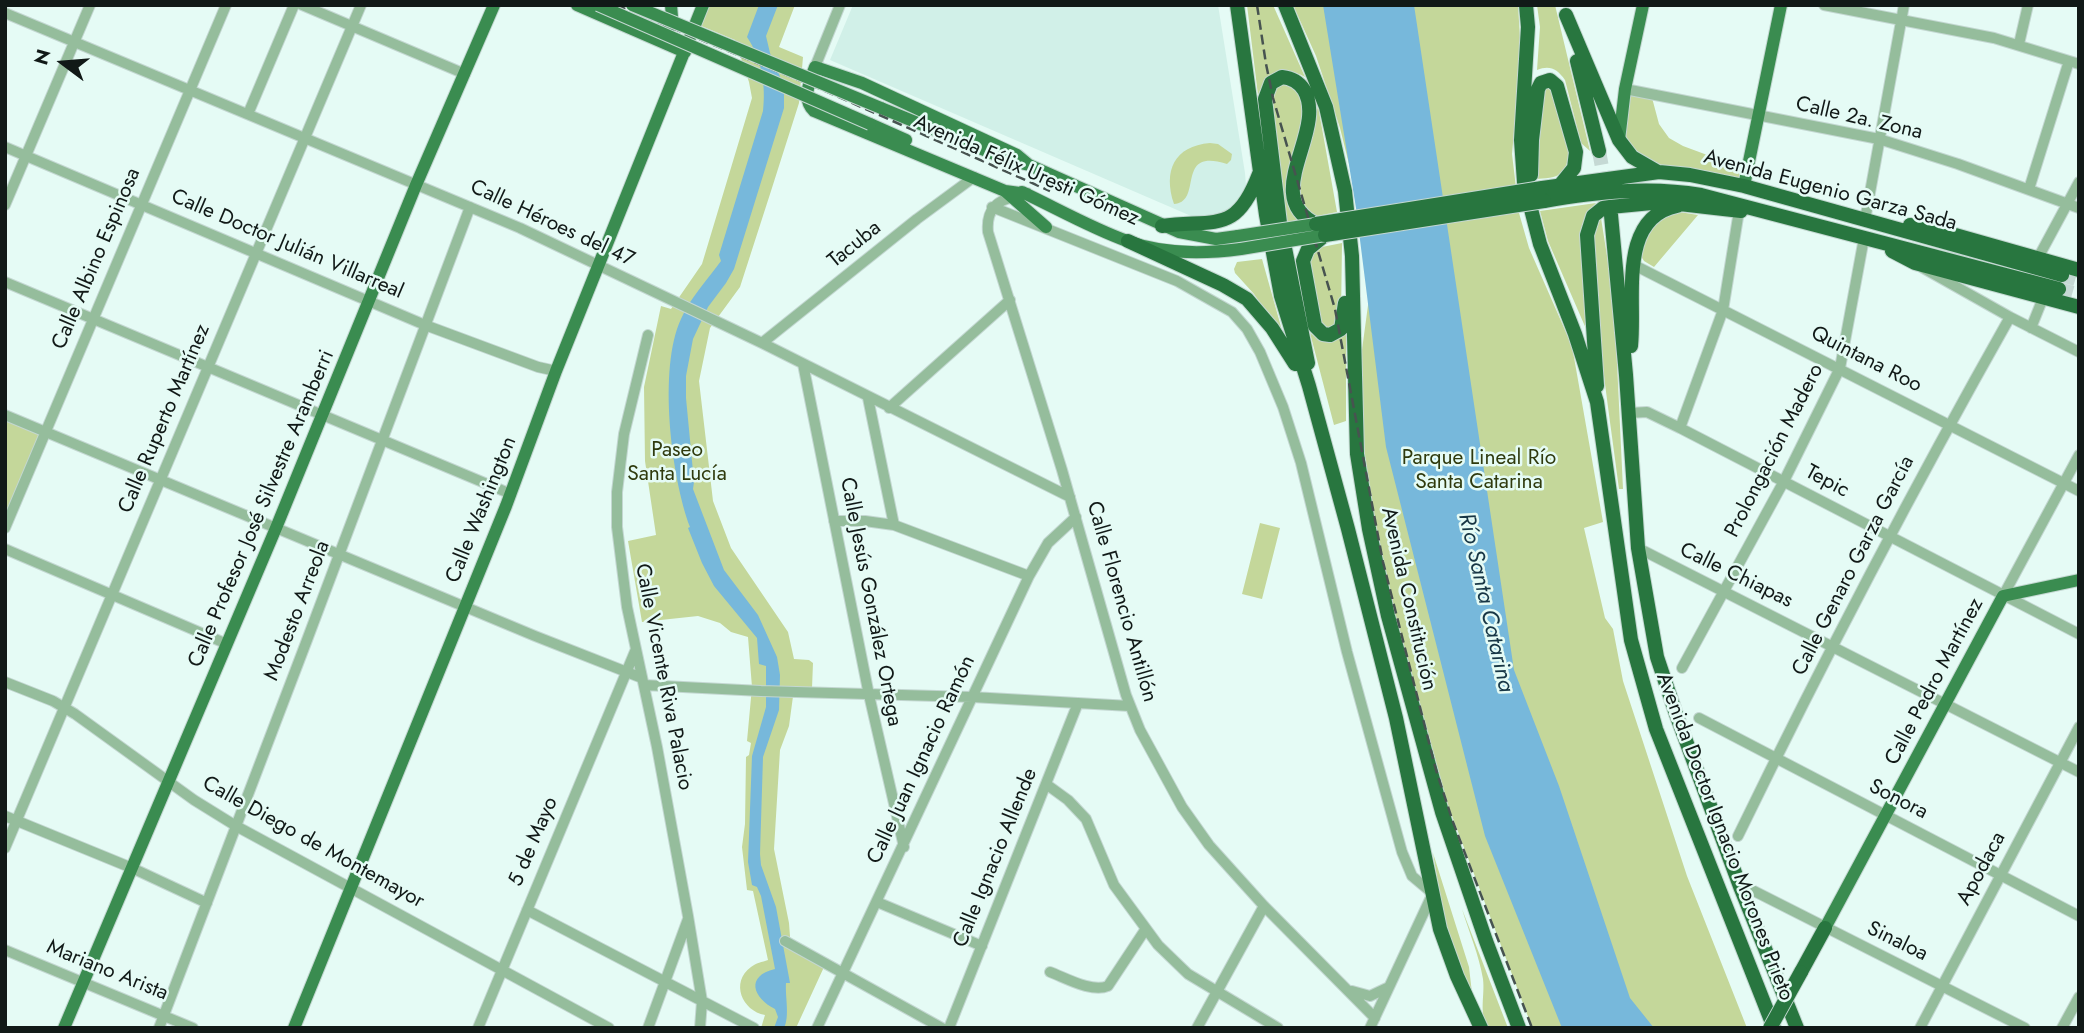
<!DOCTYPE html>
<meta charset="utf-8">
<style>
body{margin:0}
#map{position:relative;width:2084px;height:1033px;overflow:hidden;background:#e5fbf5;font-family:Jost,sans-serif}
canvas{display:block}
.frame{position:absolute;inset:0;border:7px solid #111917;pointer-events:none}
.north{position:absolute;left:28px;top:28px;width:70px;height:70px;-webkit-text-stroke:5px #e5fbf5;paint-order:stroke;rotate:286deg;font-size:19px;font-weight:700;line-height:28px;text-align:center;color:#111917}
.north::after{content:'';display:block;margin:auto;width:24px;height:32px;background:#111917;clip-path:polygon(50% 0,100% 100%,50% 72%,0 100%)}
</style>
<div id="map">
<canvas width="2084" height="1033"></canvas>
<div class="frame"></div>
<div class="north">N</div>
</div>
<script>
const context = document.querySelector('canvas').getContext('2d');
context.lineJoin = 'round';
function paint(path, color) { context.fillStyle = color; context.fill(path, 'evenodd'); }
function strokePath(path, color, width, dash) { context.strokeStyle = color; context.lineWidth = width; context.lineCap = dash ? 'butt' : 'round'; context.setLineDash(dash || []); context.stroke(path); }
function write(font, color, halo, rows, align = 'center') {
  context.font = font + ' Jost,sans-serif'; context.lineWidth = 5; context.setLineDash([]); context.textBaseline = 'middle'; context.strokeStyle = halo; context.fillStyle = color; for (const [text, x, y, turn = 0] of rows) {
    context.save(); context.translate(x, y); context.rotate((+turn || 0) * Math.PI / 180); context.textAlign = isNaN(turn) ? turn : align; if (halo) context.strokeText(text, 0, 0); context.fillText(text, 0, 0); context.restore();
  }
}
const built = new Path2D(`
 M853 5H1218L1245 173 1246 186 1242 198 1223 217 1198 219 830 60Z`);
const green = new Path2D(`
 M707 5H795L779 47 803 57 799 103 771 191 740 287 710 328 699 381 713 501 731 548 788 632 794 659 809 660 813 663 812 688 794 689 789 726 780 750 774 849 789 923 791 950 824 967 796 1028H761L765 1015C742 1011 730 982 751 967 756 963 762 962 768 960L753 891 747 890 742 847 745 824 746 757 749 755 751 743 747 741 752 687 748 637 731 632 720 623 698 616 642 622 628 541 656 535 645 461 644 387 661 306 671 309 702 264 752 98 749 82 735 40 699 25Z
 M1247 5H1273L1305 77C1284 66 1268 73 1258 95Z
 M1293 5H1518L1521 54 1512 154 1519 213 1529 248 1572 346 1603 522 1584 528 1605 618 1613 629 1623 681 1687 876 1747 1028H1533L1527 1014 1443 792 1400 643 1367 492 1357 387 1371 283 1353 180 1340 128 1316 56Z
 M1537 5H1555L1590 151 1581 143 1565 80C1557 69 1550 65 1537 70L1540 27Z
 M1282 82 1294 86 1304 105 1288 202 1297 220 1283 223 1271 92Z
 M1551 87C1557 108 1579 156 1562 172 1556 179 1544 178 1536 179L1543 88Z
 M1625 89 1651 94 1659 124 1669 138 1683 146 1718 159 1746 175 1744 186 1669 173 1627 152 1620 117Z
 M1318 106 1337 212 1317 216 1304 209 1299 191 1300 178Z
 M1210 143 1218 144 1232 154 1231 160 1227 164C1174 147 1204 202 1174 204 1163 171 1174 146 1210 143Z
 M1596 203 1586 215 1582 225 1590 338 1548 241 1540 211Z
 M1673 211 1698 215 1654 267 1644 261 1641 256 1645 231Z
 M1601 218 1614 300 1623 489H1619C1608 401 1592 311 1595 223Z
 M1342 243 1341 315 1339 323 1330 329 1320 323 1307 257 1312 249Z
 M1262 259 1285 341 1254 294 1235 273 1234 269 1237 262Z
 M1310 333C1323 342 1333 345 1346 334V421L1334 425Z
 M5 415 45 432 5 528Z
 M1260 523 1280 528 1262 599 1242 594Z
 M1433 853 1469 967 1472 993C1448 950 1441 901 1433 853Z
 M1462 909 1508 1028H1487C1479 1011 1485 996 1483 979 1479 955 1469 932 1462 909Z`);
const water = new Path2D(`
 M759 5H778L766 36 770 53 784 86V108L734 269 726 283 708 307 693 339 686 376V398L694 482 693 489 724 570 758 615 777 657 780 675 779 710 763 757 760 854 761 865 776 907 790 983H786C785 997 790 1016 784 1028H774L778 1017 775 1009C753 998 745 976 775 969L761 896 757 887 752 885 748 862 752 756 766 707V666L759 664 757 638 714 586 702 563 688 528 690 527C671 476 658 368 681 319 690 298 708 279 721 261L719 255 763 111C766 86 762 59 747 37Z
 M1323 5H1414L1514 670 1559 786 1630 998 1654 1028H1562L1485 836 1386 447 1356 208Z`);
const highwayTunnel = new Path2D(`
 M1599 151 1606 189
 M2062 275 2079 280
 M2059 289 2079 295`);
const minor = new Path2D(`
 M302 5 465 74
 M1824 5 1994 38 2079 64
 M5 13 520 228 762 343 1070 497
 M2019 44 2028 5
 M815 67 840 5
 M1625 89 1879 139 1958 164 2079 208
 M248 114 294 5
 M5 147 425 325 538 367 556 371
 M2029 189 2069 61
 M1017 196C996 200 986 210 988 232L1062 470 1126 695 1140 730 1182 807 1209 845 1264 906 1375 1018
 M5 205 90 5
 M992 207 1177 281 1232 312 1247 329 1260 352 1283 407 1301 463 1347 652 1402 852 1412 876 1431 892
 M1865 220 1904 5
 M2038 258 2079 182
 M1634 265 2079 491
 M1923 268 2010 317 2079 352
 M5 282 511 494
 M2031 328 2043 298
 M648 335 624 434 617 492V527L627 607 657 747 688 916 702 1001 700 1028
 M762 343 917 219 974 177
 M803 364 869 695 904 847
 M868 398 894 525
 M889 408 1010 300
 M1629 413 1647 412 1680 428 2079 634
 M5 415 535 636 642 678
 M1680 428 1723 310 1739 211
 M834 521H865L894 525 1029 576
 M5 528 226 5
 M1638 548 2079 772
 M5 549 227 644
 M2003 596 2079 455
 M1682 668 1784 481 1840 368 1864 238
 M5 682 53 701 75 714 194 800 236 826 609 1028
 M644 685 761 691 972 697 1130 706
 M1699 718 2079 916
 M1046 784 1068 800 1086 819 1114 885 1158 945 1188 974 1278 1028
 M5 816 132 868 207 903
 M1738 836C1823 661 1914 487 2010 317
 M5 848 361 5
 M1752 890 2025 1028
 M877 902 982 946
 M527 910 754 1028
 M785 941 942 1028
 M5 950 193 1028
 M1050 972C1066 978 1092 993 1108 986L1145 930
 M1352 991 1370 996 1389 987
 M159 1028 307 640 470 207
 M478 1028 636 649
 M648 1028 688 919
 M817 1028 1029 576 1048 543 1076 517
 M949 1028 1078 703
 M1197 1028 1264 906
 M1370 1028 1432 895
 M1920 1028 2079 727
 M2062 1028 2079 997`);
const major = new Path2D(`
 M577 5 685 52
 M668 30 672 17 671 5
 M881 108 1011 161 1029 165 1179 232 1216 239 1238 236
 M870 124 906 140
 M1619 140 1625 89 1643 5
 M1744 186 1781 5
 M1005 191 1046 227
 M1022 192C1056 208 1091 228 1127 241 1162 254 1204 254 1241 249
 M1027 194 1005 191 814 111C801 99 810 81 815 67L862 83 1017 155 1029 165
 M1825 928 2003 596 2079 580
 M64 1028 276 528 416 185 494 5
 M294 1028 506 506 556 371 703 5`);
const highway = new Path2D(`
 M1237 5 1266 215 1281 296 1309 386 1348 529 1396 718 1440 929 1457 976 1481 1028
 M1285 5 1326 107 1345 191 1352 256 1357 454 1369 529 1388 616 1442 812 1486 941 1519 1028
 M1526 5 1528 27 1521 140 1524 182 1540 244 1575 334 1597 402 1631 640 1656 729 1774 1028
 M1566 15 1619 140 1632 157 1658 172
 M1577 61 1599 151
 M1531 175 1532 140 1538 89 1541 83 1550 80 1557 86 1576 152 1574 168 1561 184
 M1542 188 1659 172 1690 175 1744 186 2062 275
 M1544 201C1597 192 1648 186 1701 195L2059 289
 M1611 215 1626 375 1638 548 1657 657 1676 714 1741 889 1797 1028
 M1910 225 1934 229 2079 270
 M1162 226C1217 219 1236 234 1259 174
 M1325 235 1308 249 1303 261 1315 326 1323 334 1330 335 1341 329 1345 303
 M1128 241 1223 285 1247 299 1272 328 1295 364
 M1892 251 1915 263 2079 307
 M1631 346C1636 300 1617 218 1677 206
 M1308 363 1280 223 1265 99 1271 83 1282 77C1291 78 1299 82 1304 90 1328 131 1259 196 1316 224
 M1597 386 1587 235 1593 216 1603 208 1610 207 1662 202 1741 211
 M1801 972 1825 928`);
const rail = new Path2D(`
 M616 5 823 90 1050 191
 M1257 5 1266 64 1273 98 1335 309 1383 562 1436 770 1453 822 1532 1028`);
const majorBridge = new Path2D(`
 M598 5 870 124
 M632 5 881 108
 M1238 236 1316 224
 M1241 249 1325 235`);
const highwayBridge = new Path2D(`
 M1316 224 1542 188
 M1325 235 1544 201
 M1770 1028 1801 972`);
const streetNames = [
 ["Calle 2a. Zona",1859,119,13],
 ["Avenida Félix Uresti Gómez",1026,171,24],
 ["Avenida Eugenio Garza Sada",1830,191,15],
 ["Calle Héroes del 47",552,224,25],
 ["Calle Doctor Julián Villarreal",287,245,23],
 ["Tacuba",855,245,-39],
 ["Calle Albino Espinosa",97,259,-67],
 ["Quintana Roo",1866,360,27],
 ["Calle Ruperto Martínez",165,419,-67],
 ["Prolongación Madero",1775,451,-63],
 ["Tepic",1827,482,28],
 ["Calle Profesor José Silvestre Aramberri",262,509,-67],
 ["Calle Washington",482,510,-68],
 ["Calle Genaro Garza García",1854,566,-63],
 ["Calle Chiapas",1736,576,26],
 ["Avenida Constitución",1408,599,77],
 ["Calle Jesús González Ortega",870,602,79],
 ["Calle Florencio Antillón",1121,602,74],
 ["Modesto Arreola",298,611,-69],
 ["Calle Vicente Riva Palacio",663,677,79],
 ["Calle Pedro Martínez",1935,682,-62],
 ["Calle Juan Ignacio Ramón",922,760,-65],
 ["Sonora",1898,800,27],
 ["Avenida Doctor Ignacio Morones Prieto",1724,837,69],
 ["5 de Mayo",534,842,-67],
 ["Calle Diego de Montemayor",313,843,29],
 ["Calle Ignacio Allende",996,858,-68],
 ["Apodaca",1982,869,-62],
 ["Sinaloa",1897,942,26],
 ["Mariano Arista",107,971,22]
];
const parkNames = [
 ["Paseo",677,451],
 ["Santa Lucía",677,475],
 ["Parque Lineal Río",1479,459],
 ["Santa Catarina",1479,483]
];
const waterNames = [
 ["Río Santa Catarina",1485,603,77]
];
paint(built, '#d1f0e8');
paint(green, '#c4d79a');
paint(water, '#77b8db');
strokePath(highwayTunnel, '#c5d9d4', 14, [14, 7]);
strokePath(minor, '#c3d7d1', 12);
strokePath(major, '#c3d7d1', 14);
strokePath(highway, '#c3d7d1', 16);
strokePath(minor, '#95bd9c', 10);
strokePath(major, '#3a8c50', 12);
strokePath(highway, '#28763f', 14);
strokePath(rail, '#475350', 2.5, [10, 5]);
strokePath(majorBridge, '#c3d7d1', 14, []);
strokePath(highwayBridge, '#c3d7d1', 16, []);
strokePath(majorBridge, '#3a8c50', 12);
strokePath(highwayBridge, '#28763f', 14);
write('21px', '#111917', '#e5fbf5', streetNames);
write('21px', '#2f3a0d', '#e5fbf5', parkNames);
write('italic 23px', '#173645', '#e5fbf5', waterNames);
</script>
